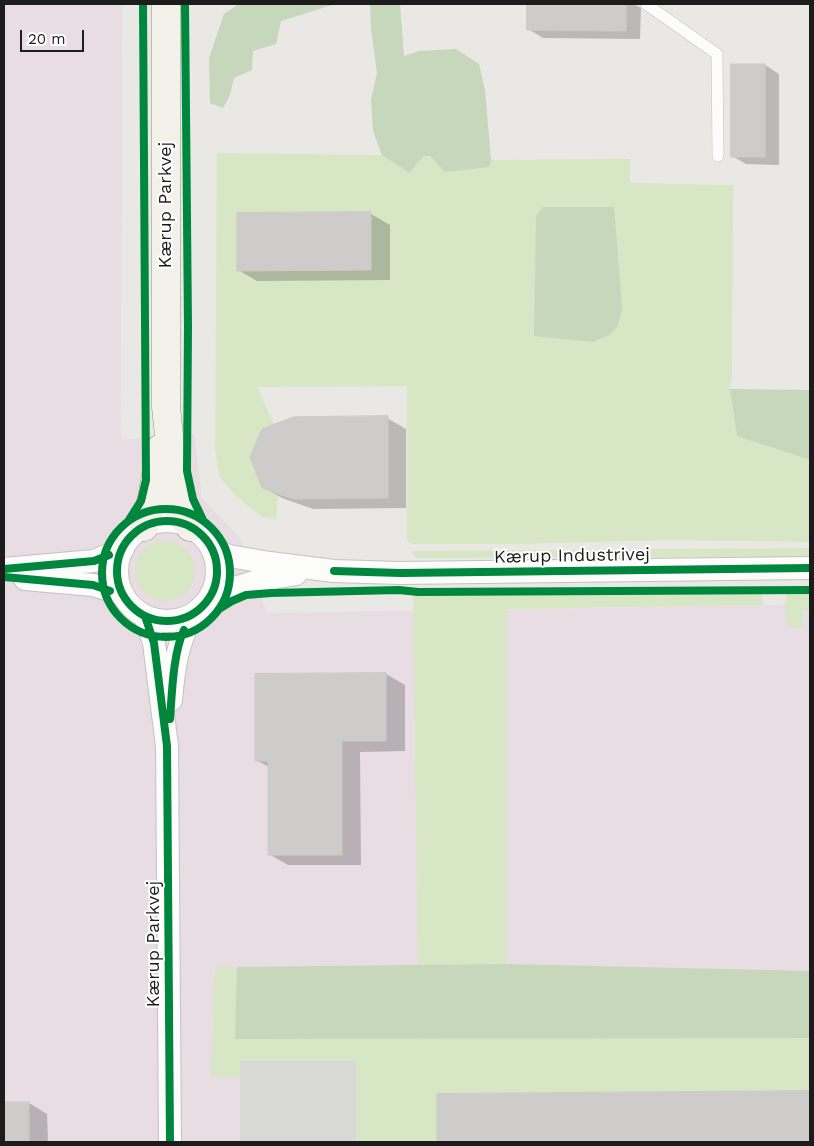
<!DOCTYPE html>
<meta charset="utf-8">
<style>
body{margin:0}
#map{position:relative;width:814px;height:1146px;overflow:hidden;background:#eae8e5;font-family:"Work Sans",sans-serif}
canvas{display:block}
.frame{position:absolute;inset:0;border:5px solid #1c1c1c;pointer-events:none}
.scale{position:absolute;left:20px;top:30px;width:64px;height:22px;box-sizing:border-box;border:2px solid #1c1c1c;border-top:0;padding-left:6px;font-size:15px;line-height:18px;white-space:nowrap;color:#1c1c1c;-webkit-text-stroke:4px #fff;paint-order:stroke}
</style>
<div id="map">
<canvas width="814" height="1146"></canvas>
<div class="frame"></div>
<div class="scale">20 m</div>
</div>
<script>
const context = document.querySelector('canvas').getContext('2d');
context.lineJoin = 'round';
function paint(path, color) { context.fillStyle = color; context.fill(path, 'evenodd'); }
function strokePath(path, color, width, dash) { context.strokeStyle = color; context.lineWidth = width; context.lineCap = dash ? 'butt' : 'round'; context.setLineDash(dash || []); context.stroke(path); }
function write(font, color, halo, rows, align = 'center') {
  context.font = font + ' "Work Sans",sans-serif'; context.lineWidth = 4; context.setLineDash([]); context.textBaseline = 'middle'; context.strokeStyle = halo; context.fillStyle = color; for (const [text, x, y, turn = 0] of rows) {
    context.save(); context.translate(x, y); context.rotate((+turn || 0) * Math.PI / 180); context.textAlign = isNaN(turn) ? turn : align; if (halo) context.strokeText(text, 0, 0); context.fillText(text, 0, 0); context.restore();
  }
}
const industrial = new Path2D(`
 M4 4H122L121 440 194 434 202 498 240 538 267 613 786 605 785 618 803 628V610H810V1142H4Z`);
const religious = new Path2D(`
 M240 1061H356V1142H240Z`);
const grass = new Path2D(`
 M217 153 382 155 409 173 424 156 489 167 491 160 630 159V183L733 185 732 376 730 389 737 436 810 460V542L669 540 521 544H412L407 541V386L257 387 274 424 262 429 250 458 262 488 278 494 276 519 262 517 237 497 219 476 215 447Z
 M135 571a30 30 0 1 1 60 0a30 30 0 1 1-60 0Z
 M810 548V555L799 557 418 558 414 556 412 551Z
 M786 593H810V610L803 611V628L791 627C782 618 786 605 786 593Z
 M504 594H762L763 605 506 609V964L418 965 413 595Z
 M215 967H237L236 1039 810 1038V1091L438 1094 437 1142H356V1061H240V1077H211Z`);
const forest = new Path2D(`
 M239 4H335L281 21 276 44 253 51 252 70 234 78 230 95 223 108 210 103 209 58 224 14Z
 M370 4H400L404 56 419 51 456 49 479 64 485 90 491 160 489 167 445 172 430 156H424L409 173 382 155 373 131 371 100 377 73 371 28Z
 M543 207H614L622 308 618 326 609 335 593 342 534 336 536 216Z
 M730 389 810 390V460L737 436Z
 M506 964 810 971V1038L235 1039 237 967Z`);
const shadow = new Path2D(`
 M528 4H634L641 8 640 39 543 38 528 29Z
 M765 65 779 74V165L746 164 732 156Z
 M371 214 390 225V280L257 281 238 270Z
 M387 418 406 429V508L313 509 282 498 263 487Z
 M386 674 405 685V751L360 752 361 865H288L269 854V767L256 760Z
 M810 1092V1142H439L438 1096Z
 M4 1103H29L47 1114 48 1142H4Z`);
const building = new Path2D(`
 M527 4H626V31L527 30Z
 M731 64H765V157H731Z
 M371 212V270L237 271V213Z
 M388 416V498L293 499 262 488 250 457 262 429 293 417Z
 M386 673V741H342V855H268V761H255V674Z
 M810 1091V1142H437V1094Z
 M4 1102H29V1142H4Z`);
const lane = new Path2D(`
 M646 4 717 54 718 156`);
const street = new Path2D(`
 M117 571a50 50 0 1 1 100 0a50 50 0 1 1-100 0Z
 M212 549 229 556 270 563 334 571 400 573 810 568
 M4 569 94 561 123 549
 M25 579 93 585 122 594
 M210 597C239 585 265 578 296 574
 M145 616 154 643 167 746 170 1142
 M171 700C174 667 177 645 192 615`);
const secondary = new Path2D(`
 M166 4V407L176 501 179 510 190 527
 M144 527 152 498 161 448`);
const cycleway = new Path2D(`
 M185 4 188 326 187 471 193 499 203 520
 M102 573a64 64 0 1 1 128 0a64 64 0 1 1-128 0Z
 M129 520 141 501 146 480 143 4
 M117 571a50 50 0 1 1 100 0a50 50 0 1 1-100 0Z
 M4 569 94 561 109 555
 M334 571 400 573 810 568
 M4 577 93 585 110 591
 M219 609 232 601 246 595 271 593 399 590 418 592 810 590
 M145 616 154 643 167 746 170 1142
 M170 719C172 693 173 653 184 630`);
const streetNames = [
 ["Kærup Parkvej",166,205,-90],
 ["Kærup Industrivej",572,556,-1],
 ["Kærup Parkvej",154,944,-90]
];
paint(industrial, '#e7dde3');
paint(religious, '#d8d8d6');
paint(grass, '#d7e6c5');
paint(forest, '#c6d7bb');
paint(shadow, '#0003');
paint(building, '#ceccca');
strokePath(building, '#cdcac6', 1);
strokePath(lane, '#c3c2c1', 12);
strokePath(street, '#c3c2c1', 24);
strokePath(secondary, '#91927f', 29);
strokePath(lane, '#fcfcfb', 11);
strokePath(street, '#fcfcfb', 22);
strokePath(secondary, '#f2f1ea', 28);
strokePath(cycleway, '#00873e', 8);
write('18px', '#1c1c1c', '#fff', streetNames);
</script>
